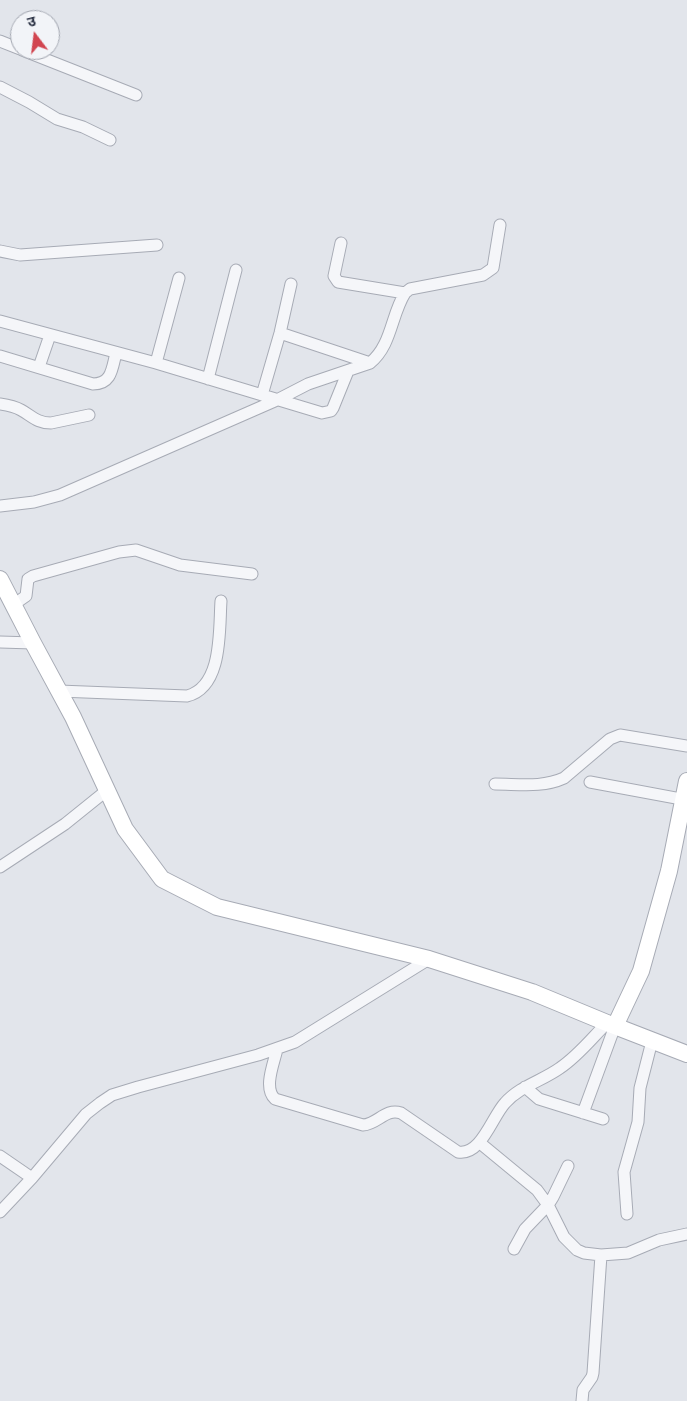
<!DOCTYPE html>
<meta charset="utf-8">
<style>
body{margin:0}
#map{position:relative;width:687px;height:1401px;overflow:hidden;background:#e2e5eb;font-family:"Asap Condensed","Noto Sans Devanagari",sans-serif}
canvas{display:block}
.north{position:absolute;left:10px;top:10px;width:50px;height:50px;box-sizing:border-box;background:#f2f4f8;border:1px solid #a2a6b0;border-radius:50%;rotate:345deg;font-size:14px;font-weight:700;line-height:20px;text-align:center;color:#2a3143}
.north::after{content:'';display:block;margin:auto;width:18px;height:22px;background:#d14550;clip-path:polygon(50% 0,100% 100%,50% 72%,0 100%)}
</style>
<div id="map">
<canvas width="687" height="1401"></canvas>
<div class="north">उ</div>
</div>
<script>
const context = document.querySelector('canvas').getContext('2d');
context.lineJoin = 'round';
function strokePath(path, color, width, dash) { context.strokeStyle = color; context.lineWidth = width; context.lineCap = dash ? 'butt' : 'round'; context.setLineDash(dash || []); context.stroke(path); }
const street = new Path2D(`
 M0 41 20 49
 M22 50 136 95
 M0 87 29 102 57 119 83 127 110 140
 M341 243 334 276 338 282 405 293
 M0 251 20 255 157 245
 M0 321 156 363 322 413 331 411 333 408 348 371
 M280 333 370 363
 M0 356 93 384C112 384 112 368 116 353
 M156 363 179 278
 M39 367 50 335
 M208 379 236 270
 M262 395 280 333 291 284
 M0 404C7 405 14 406 21 410 32 416 37 423 51 423L89 415
 M0 506 34 502 60 495 277 400 308 384 370 363C392 345 391 315 405 293L410 289 483 275 493 268 500 225
 M13 605 26 596 28 579 33 576 119 552 136 550 180 565 252 574
 M0 642 33 643
 M59 691 187 696C223 687 219 630 221 601
 M590 782 687 800
 M495 784C519 784 542 788 564 778L610 739 620 735 687 746
 M0 867 65 824 106 791
 M277 1049C274 1063 263 1088 275 1099L363 1125C378 1124 385 1108 401 1113L458 1152C481 1156 492 1117 505 1103 520 1086 542 1081 560 1068 578 1056 592 1038 607 1023
 M525 1087 539 1099 603 1119
 M583 1113 615 1026
 M480 1143 537 1190 548 1205 564 1237 577 1250 584 1253 601 1255 628 1253 659 1240 687 1234
 M0 1156 32 1178
 M0 1212 32 1178 86 1114 100 1103 112 1095 138 1087 258 1055 295 1042 429 959
 M627 1214 624 1172 638 1122 640 1088 652 1041
 M514 1249 525 1229 548 1205 553 1197 568 1166
 M582 1401 583 1390 592 1377 593 1373 601 1255`);
const secondary = new Path2D(`
 M0 579 33 643 73 717 125 829 162 879 217 907 429 959 532 992 607 1023 687 1054
 M615 1026 641 971 669 871 687 781`);
strokePath(street, '#a7abb5', 13);
strokePath(secondary, '#a7abb5', 18);
strokePath(street, '#f5f6f9', 11);
strokePath(secondary, '#fff', 16);
</script>
